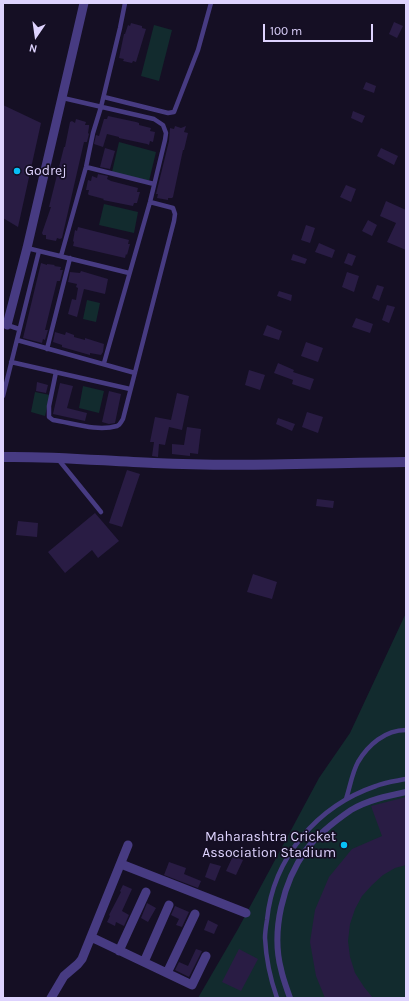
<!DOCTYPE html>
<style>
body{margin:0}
#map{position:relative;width:409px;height:1001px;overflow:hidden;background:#150f24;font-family:Karla,sans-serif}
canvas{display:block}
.frame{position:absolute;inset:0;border:4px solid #ded3fe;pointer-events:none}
.north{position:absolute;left:16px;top:16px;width:40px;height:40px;-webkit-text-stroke:3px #150f24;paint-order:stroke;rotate:193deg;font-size:11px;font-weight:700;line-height:16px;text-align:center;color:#ded3fe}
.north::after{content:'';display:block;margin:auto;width:14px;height:18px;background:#ded3fe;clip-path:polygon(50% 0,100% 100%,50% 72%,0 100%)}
.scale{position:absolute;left:263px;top:24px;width:110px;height:18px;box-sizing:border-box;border:2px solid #ded3fe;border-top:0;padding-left:5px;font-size:12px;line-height:14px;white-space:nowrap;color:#ded3fe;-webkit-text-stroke:3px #150f24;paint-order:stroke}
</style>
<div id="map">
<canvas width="409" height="1001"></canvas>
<div class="frame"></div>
<div class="north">N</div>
<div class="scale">100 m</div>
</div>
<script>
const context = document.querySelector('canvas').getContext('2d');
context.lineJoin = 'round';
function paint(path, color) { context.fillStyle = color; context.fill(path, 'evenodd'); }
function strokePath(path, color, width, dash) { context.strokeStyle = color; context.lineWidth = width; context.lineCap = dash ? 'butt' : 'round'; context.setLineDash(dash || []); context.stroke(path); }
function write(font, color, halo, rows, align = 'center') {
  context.font = font + ' Karla,sans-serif'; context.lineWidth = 3.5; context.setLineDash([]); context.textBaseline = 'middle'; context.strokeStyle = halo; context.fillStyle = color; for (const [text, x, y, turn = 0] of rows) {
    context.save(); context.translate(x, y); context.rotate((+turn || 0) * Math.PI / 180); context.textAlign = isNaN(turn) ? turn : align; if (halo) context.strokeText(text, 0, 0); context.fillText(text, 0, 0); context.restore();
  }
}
const green = new Path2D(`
 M154 25 172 30 159 81 141 76Z
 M119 142 156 152 149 181 112 172Z
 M104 204 138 212 134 233 99 225Z
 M87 300 100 303 96 322 83 319Z
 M83 386 104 391 99 413 79 408Z
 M35 392 50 395 45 416 31 412Z
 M406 613V998H198L238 929 319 778 350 733Z`);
const building = new Path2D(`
 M394 22 403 26 397 38 389 34Z
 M131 23 142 26V28L146 29 136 62 133 61 132 63 123 61 124 59 119 58 124 34H125L128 25 130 26Z
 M366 82 376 86 374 93 363 89Z
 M3 105 41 123 18 227 3 218Z
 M353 111 365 116 362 123 351 118Z
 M108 116 136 122 139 123V125L151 128 150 131 155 132 153 142 150 141 149 145 147 144 119 138V137L107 134 103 147 94 144 96 135 99 136 104 119H107Z
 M76 119 86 122 85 125H89V127L88 133 89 134 87 142H84L62 238 60 239 57 238 56 241 46 239V235H43L42 233 51 207H49L64 147H65L70 122 72 121 75 123Z
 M175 126 181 128 186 126 184 132 188 133 184 150H183L173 197 172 198H168V200L157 198 158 194H156L169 141 170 128 174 129Z
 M105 148 115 151 110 169 100 167Z
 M381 148 398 156 394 165 377 156Z
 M98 174 108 176 107 179 111 181 138 188 137 192H140L137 203H134L133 206 103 200 104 199 89 195 88 194 89 190H86L88 180 91 181 92 176 97 178Z
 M346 185 356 189 351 202 340 197Z
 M386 201 406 210V250L387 242 396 223 380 216Z
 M368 220 377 225 372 236 362 231Z
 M306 225 315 228 310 243 301 240Z
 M78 227 129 240 128 244H130L127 255 126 254 125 258 73 246 74 242 73 241 75 230 77 231Z
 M319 243 335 250 332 258 315 252Z
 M348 253 356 256 352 266 344 263Z
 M293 254 307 259 305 264 291 260Z
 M41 263 47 265V264L55 265 54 266 61 267 60 270H63L60 281H57L45 330H48L45 340 43 339 42 343 23 338Z
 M81 271 108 279 105 294 84 289 77 317 68 314 72 299 76 300 78 288 76 287 77 284 68 282 70 272 80 273Z
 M347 272 359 276 354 292 342 287Z
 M377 285 384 287 379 301 372 298Z
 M279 291 292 295 291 301 277 296Z
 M387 305 395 307 389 323 382 320Z
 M356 318 373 324 370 333 352 327Z
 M267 325 282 331 279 340 263 335Z
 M55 332 65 335 66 332 74 335V337L85 340V338L104 344 103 352 101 355 90 353V355L62 347V345L53 342Z
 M306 342 323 348 318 362 301 356Z
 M278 363 294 370 293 372 314 379 310 390 292 384 293 380 274 373Z
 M249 370 265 375 260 390 245 385Z
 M37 382 48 385 46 393 36 391Z
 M60 383 73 386 67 408 87 413 85 421 53 414Z
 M109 391 121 394 115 423 109 424 102 422Z
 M177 393 189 396 182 430 169 427 165 445 159 444 158 457 152 456 154 442H150L155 417 171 420Z
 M307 412 323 417 318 433 302 427Z
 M278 418 295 424 292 431 276 424Z
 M187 427 201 429 198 454 190 453V456L172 454V444L184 445Z
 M127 470 140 474 122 527 109 523Z
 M317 499 334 501 333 508 316 506Z
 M95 513 119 541 98 558 92 550 65 573 48 552Z
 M18 521 38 523 37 537 16 535Z
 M253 574 277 582 272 599 247 592Z
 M406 797V865L395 868 383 875 372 885 362 896 355 909 350 924 348 941 350 957 355 973 364 987 373 998H325L316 976 310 942 315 910 329 877 352 849 382 836 371 806Z
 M233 856 243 860 236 875 226 871Z
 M169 862 186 868 184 874 201 881 198 888 164 875Z
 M210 863 221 866 215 881 205 877Z
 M123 885 132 889 122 911 129 915 124 926 116 922 115 926 107 922 110 916 109 915 121 892 120 891Z
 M147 903 156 908 148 922 141 918Z
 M175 906 189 912 182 927 176 925 179 919 171 915Z
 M208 920 218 925 214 934 204 930Z
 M196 949 202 951 189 977 175 970 179 962 188 966Z
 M239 949 258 959 241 991 222 982Z`);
const service = new Path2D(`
 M104 97 168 113 174 112 198 50 211 3
 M63 98 154 119 163 125 166 133 165 140 150 202 104 363
 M86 167 154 184
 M27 248 129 273
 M61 256 86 167 93 133 101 107 120 28 125 3
 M7 325 19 329
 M17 340 135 373
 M47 349 70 258
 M11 362 130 389
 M56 372 49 406V417L53 420C73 423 97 432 117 426 120 425 121 422 123 419L174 221 175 214 173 208 150 202
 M3 396 39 251
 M58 459 101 512
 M346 799C350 787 352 773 358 762 368 745 385 730 406 730
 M277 998C270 978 266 959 265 938 265 932 266 926 267 920 273 858 317 806 376 786 385 782 396 781 406 779`);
const pedestrian = new Path2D(`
 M290 998C287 989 283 979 281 969 271 931 283 882 306 850 318 834 335 821 351 810 368 800 387 796 406 792`);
const minor = new Path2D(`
 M7 325 27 248 84 3
 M121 864 246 913
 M91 937 192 985 206 956
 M119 951 146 892
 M144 962 169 905
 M167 973 195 914
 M51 998 64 976 78 964 82 959 128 845`);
const tertiary = new Path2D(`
 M3 457C54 456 104 461 154 463 238 467 322 463 406 462`);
const markers = [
 [17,171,4,"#07bff6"],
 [344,845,4,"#07bff6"]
];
const poiNames = [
 ["Godrej",25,171],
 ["Maharashtra Cricket",336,837,"right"],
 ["Association Stadium",336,853,"right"]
];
paint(green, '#122b2e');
paint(building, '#291c44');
strokePath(service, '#473b82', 4.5);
strokePath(pedestrian, '#473b82', 6);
strokePath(minor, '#473b82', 9);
strokePath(tertiary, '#473b82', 10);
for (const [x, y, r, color] of markers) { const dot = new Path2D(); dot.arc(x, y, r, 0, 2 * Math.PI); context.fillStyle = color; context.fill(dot); strokePath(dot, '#150f24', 1.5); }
write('14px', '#ded3fe', '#150f24', poiNames, 'left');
</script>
